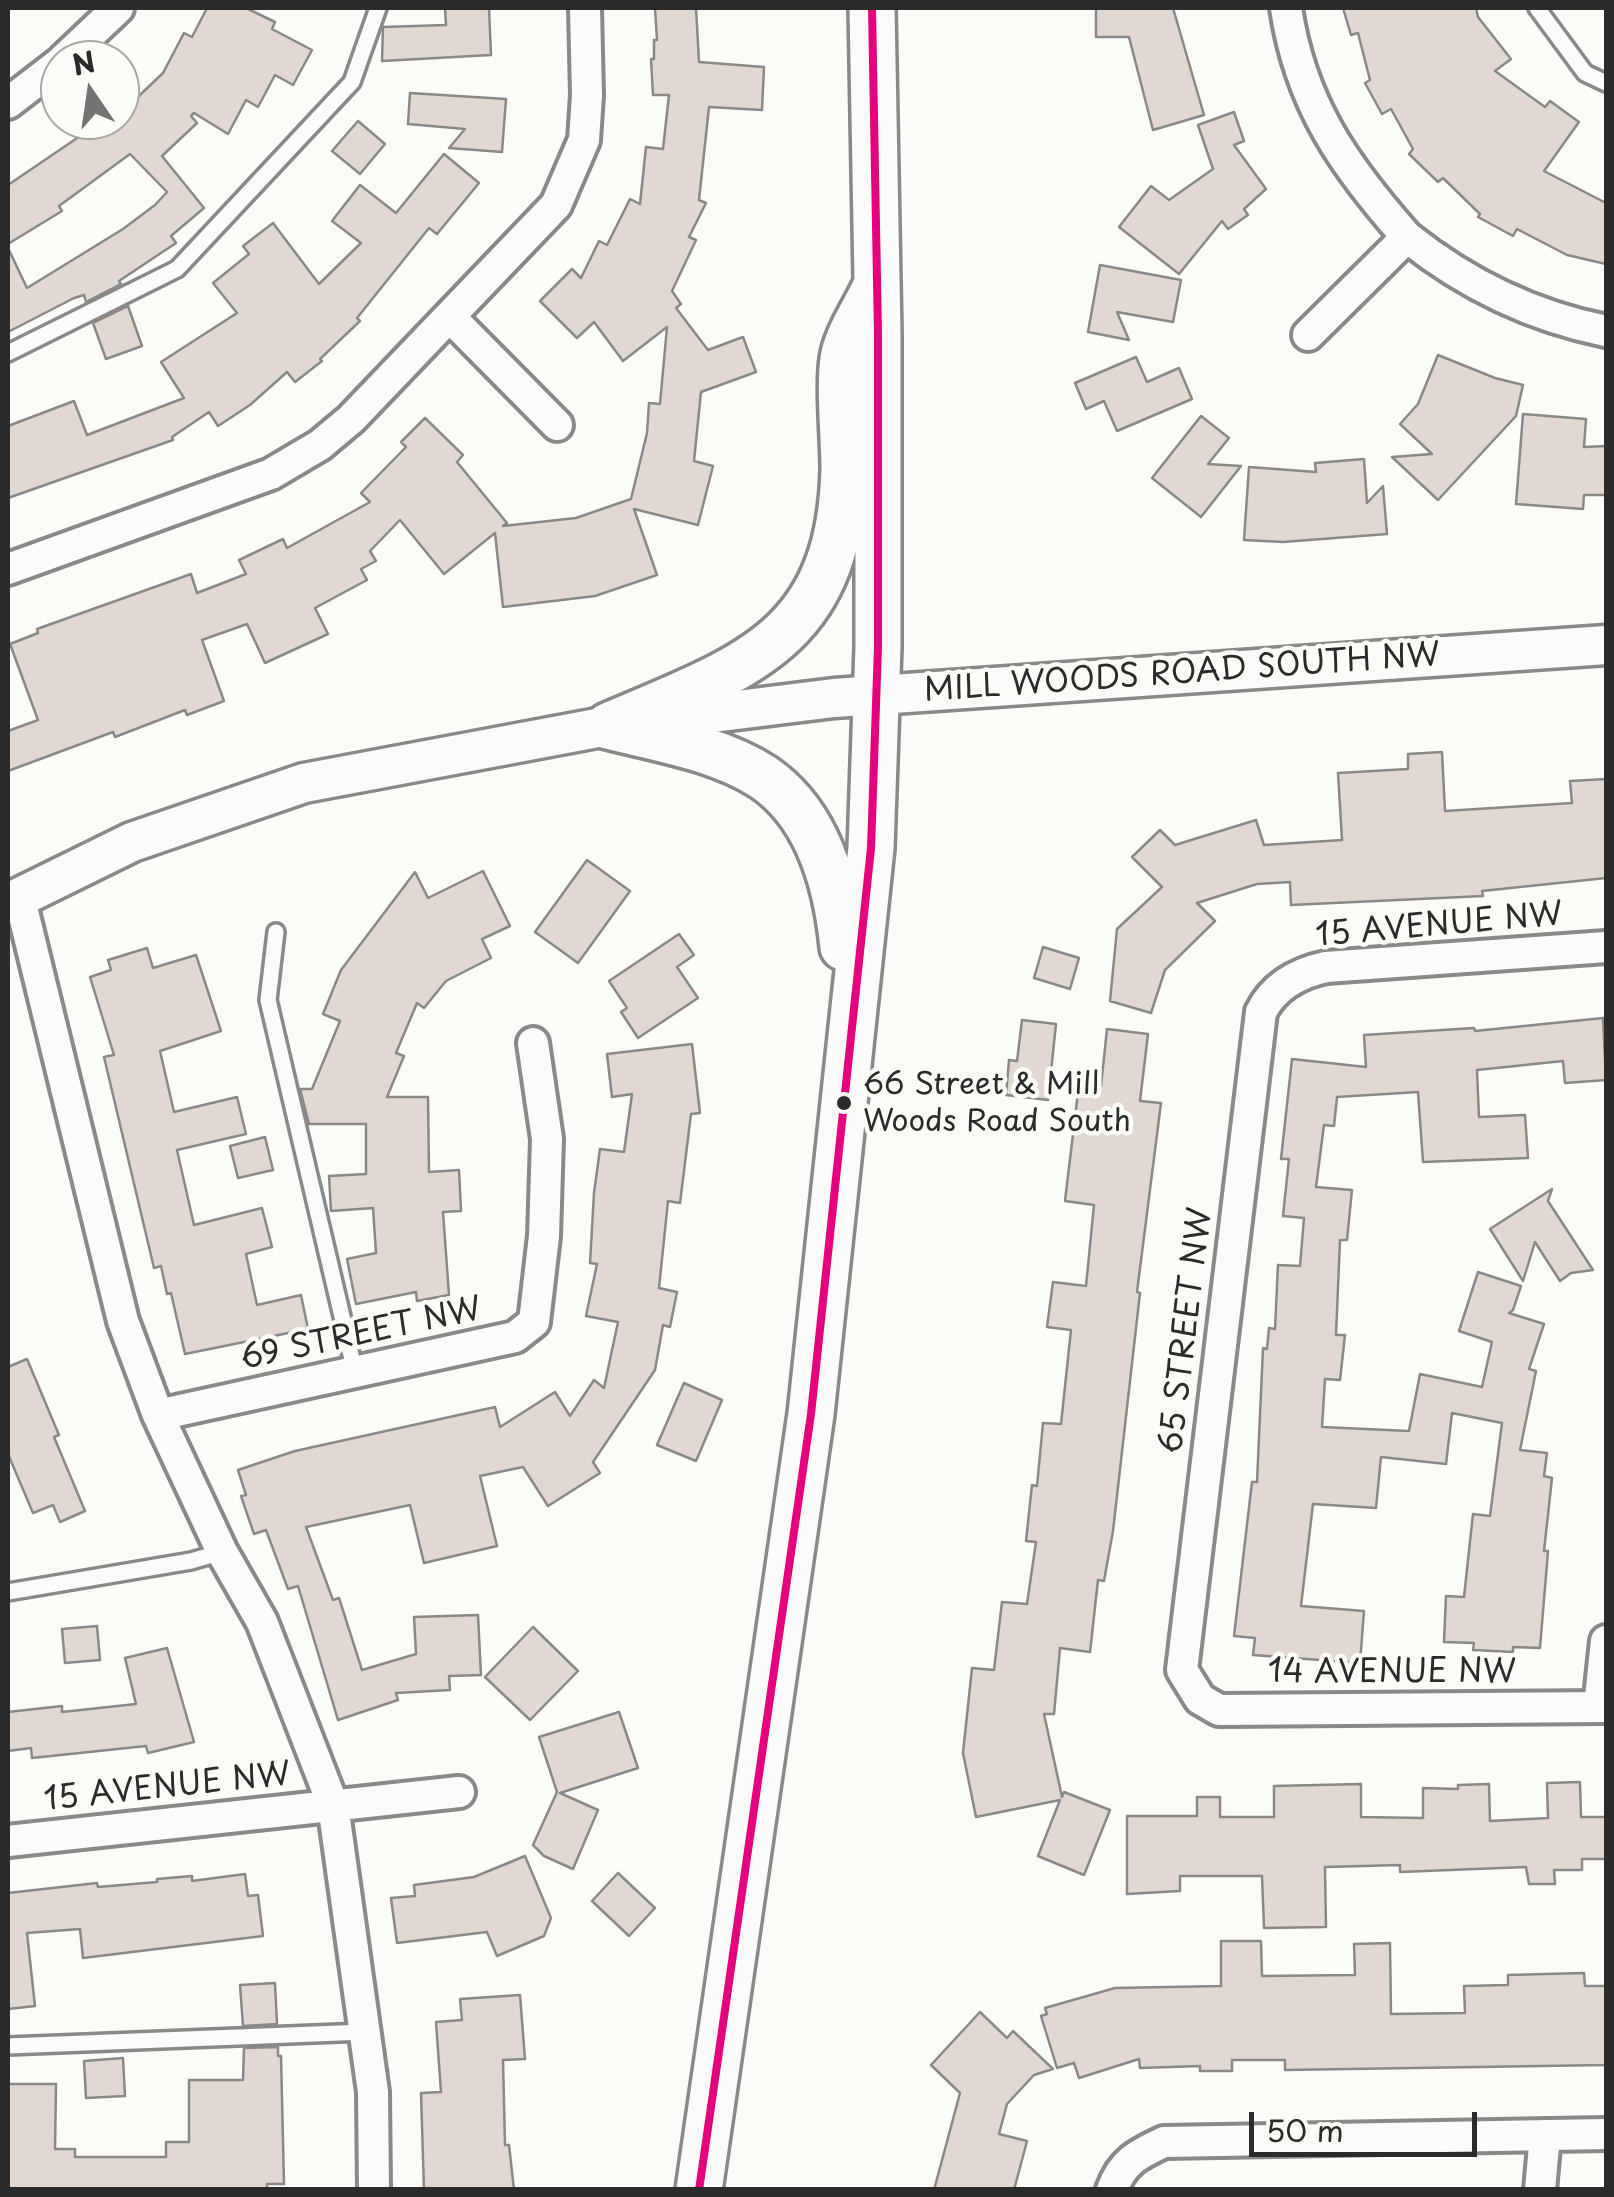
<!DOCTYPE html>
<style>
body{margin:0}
#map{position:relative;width:1614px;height:2197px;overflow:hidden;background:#fcfbf8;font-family:"Playpen Sans",sans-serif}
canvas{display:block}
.frame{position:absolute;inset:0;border:10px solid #2b2b2b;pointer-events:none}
.north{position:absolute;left:40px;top:40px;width:100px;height:100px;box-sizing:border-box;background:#fdfcf7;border:2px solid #a9a8a5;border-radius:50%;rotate:347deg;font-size:28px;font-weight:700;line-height:40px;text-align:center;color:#2b2b2b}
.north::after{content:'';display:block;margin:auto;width:35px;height:45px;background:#747473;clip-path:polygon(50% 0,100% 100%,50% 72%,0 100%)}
.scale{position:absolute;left:1249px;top:2112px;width:228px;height:45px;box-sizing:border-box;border:5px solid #2b2b2b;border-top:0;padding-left:12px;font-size:30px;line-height:35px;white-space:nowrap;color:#2b2b2b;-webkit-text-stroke:8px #fdfcf7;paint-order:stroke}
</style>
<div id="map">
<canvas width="1614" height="2197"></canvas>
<div class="frame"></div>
<div class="north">N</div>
<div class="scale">50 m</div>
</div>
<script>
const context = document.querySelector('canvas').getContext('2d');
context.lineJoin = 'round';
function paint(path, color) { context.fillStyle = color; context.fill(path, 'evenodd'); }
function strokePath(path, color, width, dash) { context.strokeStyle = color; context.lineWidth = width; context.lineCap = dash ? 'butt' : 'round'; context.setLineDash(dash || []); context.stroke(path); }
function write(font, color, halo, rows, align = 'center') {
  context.font = font + ' "Playpen Sans",sans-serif'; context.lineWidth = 9; context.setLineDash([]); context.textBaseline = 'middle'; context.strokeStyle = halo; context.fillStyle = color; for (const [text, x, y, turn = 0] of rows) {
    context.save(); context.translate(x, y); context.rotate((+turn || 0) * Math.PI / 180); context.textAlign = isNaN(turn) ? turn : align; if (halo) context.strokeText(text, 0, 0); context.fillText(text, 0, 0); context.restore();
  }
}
const building = new Path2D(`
 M207 8H246L275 22 272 29 312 50 293 85 275 75 258 107 246 100 228 134 194 113 191 116 197 123 162 156 204 208 171 236 176 243 119 281 121 284 86 302 84 295 74 298 8 332V248L27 288 123 229 155 205 167 192 130 154 59 206 62 211 8 244V185L89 130 95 138 114 120H120V114L163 73 184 33 192 37Z
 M445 8H489L491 55 382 61 383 27 446 25Z
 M655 8H696L699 62 764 67 762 110 709 107 699 200 706 203 689 237 696 240 672 291 681 304 676 308 708 350 743 337 756 372 701 392 694 461 713 466 698 525 634 509 657 575 595 596 503 607 495 533 444 574 400 520 370 551 376 561 361 569 367 580 315 608 328 634 265 663 247 624 202 640 224 701 187 715 185 710 115 737 113 732 8 771V731L38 720 10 644 38 633 37 629 191 574 197 593 246 574 239 560 283 539 287 548 370 502 361 493 406 447 401 442 425 418 463 455 457 462 507 523 503 526 576 518 631 499 647 433 649 403 660 404 667 327 623 361 594 322 577 338 540 301 572 269 581 278 599 241 607 245 630 199 640 204 646 147 663 149 669 95H653L651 59H654V40H657Z
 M1096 8H1173L1204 115 1153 130 1129 37H1096Z
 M1343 8H1476L1478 17 1511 59 1495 71 1545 107 1550 101 1579 122 1544 171 1606 203V264L1567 255 1517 229 1513 236 1478 217 1480 214 1443 178 1438 182 1409 154 1413 149 1391 109 1382 114 1365 83 1370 80 1358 33 1351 35Z
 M410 93 506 99 502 152 449 148 465 129 408 124Z
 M1234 112 1244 141 1234 145 1266 189 1244 209 1248 215 1228 229 1222 221 1179 274 1119 227 1151 186 1169 200 1213 169 1198 125Z
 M358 121 385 144 360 174 332 151Z
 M444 154 479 183 437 234 429 228 357 318 360 321 320 359 322 361 295 382 287 372 250 405 218 426 209 412 172 437 173 440 8 498V426L74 401 87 435 184 398 161 362 237 313 213 283 249 254 243 246 273 223 319 284 361 243 332 221 360 185 396 213Z
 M1100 265 1181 280 1173 322 1117 312 1129 340 1088 332Z
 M128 306 142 346 106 359 93 323Z
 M1438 355 1495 378 1523 385 1516 416 1438 500 1392 457 1432 454 1400 424 1418 404Z
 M1136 357 1147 382 1179 368 1192 399 1117 431 1104 401 1086 409 1075 383Z
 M1523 414 1586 419 1584 447 1606 446V495H1584L1583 509 1516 504Z
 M1201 416 1229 438 1208 464 1241 466 1201 517 1152 478Z
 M1364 459 1367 503 1383 486 1387 534 1283 542 1244 540 1249 467 1316 472 1315 463Z
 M1442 752 1445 811 1572 803 1570 781 1606 779V878L1482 891 1483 896 1291 905 1290 882 1257 884 1197 903 1215 921 1165 970 1151 1013 1110 1001 1117 929 1162 887 1132 857 1160 830 1175 845 1256 820 1264 845 1342 840 1338 773 1408 769V754Z
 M587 860 630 891 578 963 535 932Z
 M483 871 510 926 482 939 491 958 446 981 424 1008 417 1003 396 1053 404 1056 387 1097H428L429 1172 459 1170 461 1211 443 1212 449 1295 417 1301 416 1292 356 1304 347 1259 376 1253 373 1208 331 1211 329 1176 366 1174V1124H309L300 1089H312L340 1021 323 1014 341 970 415 872 428 898Z
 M679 934 694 955 677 967 698 998 638 1038 621 1012 627 1008 609 981Z
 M1043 947 1079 958 1070 989 1034 978Z
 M147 948 153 968 196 955 221 1031 160 1051 174 1112 237 1097 246 1134 177 1150 194 1225 262 1208 272 1247 246 1254 257 1305 301 1295 308 1329 185 1354 171 1293 167 1294 161 1266 154 1268 104 1057 114 1055 90 977 111 970 108 960Z
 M1603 1018 1606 1080 1565 1083 1563 1061 1477 1070 1479 1117 1525 1115 1528 1158 1423 1162 1418 1092 1337 1097 1334 1126 1324 1125 1316 1187 1352 1190 1347 1240H1340L1336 1335H1345L1340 1380 1325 1379 1322 1427 1409 1431 1420 1374 1482 1387 1492 1342 1459 1331 1478 1272 1521 1286 1513 1310 1509 1313 1544 1324 1529 1369 1536 1371 1520 1450 1547 1453 1544 1476 1552 1478 1544 1551H1548L1540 1648 1513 1647V1652L1473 1650 1474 1643 1444 1642 1446 1596 1464 1597 1473 1514 1490 1516 1502 1423 1452 1413 1446 1464 1381 1457 1376 1508 1313 1504 1301 1606 1364 1611 1360 1663 1253 1655 1255 1638 1234 1636 1252 1482H1257L1263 1348 1267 1349 1269 1328 1275 1329 1278 1265 1300 1266 1304 1218 1283 1216 1289 1159H1281L1292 1059 1366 1067 1364 1035 1474 1028 1475 1031Z
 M1022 1020 1056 1024 1048 1100 1006 1095 1009 1060 1017 1061Z
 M1107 1029 1148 1034 1140 1101 1161 1103 1137 1292 1140 1293 1113 1531 1104 1581 1098 1580 1090 1652 1060 1648 1054 1714H1044L1062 1797 1064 1792 1110 1810 1084 1875 1038 1856 1060 1800 976 1817 963 1753 972 1668 994 1670 1002 1602 1027 1604 1036 1542 1026 1541 1032 1485 1037 1486 1043 1423 1061 1424 1071 1330 1047 1327 1053 1282 1086 1286 1094 1205 1065 1201 1079 1084 1101 1086Z
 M692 1044 700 1113 691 1114 680 1203 668 1201 659 1288 677 1292 670 1327 663 1325 655 1370 593 1462 600 1473 548 1506 523 1467 480 1476 497 1546 424 1563 410 1505 306 1527 333 1600 339 1598 362 1670 416 1654 414 1617 478 1615 481 1675 449 1676 450 1690 396 1693 398 1700 338 1720 298 1586 288 1589 266 1530 254 1534 241 1496 246 1495 238 1470 295 1451 495 1407 500 1427 555 1392 570 1416 594 1380 604 1388 618 1322 586 1316 597 1264 590 1263 594 1193 600 1149 624 1152 632 1094 612 1097 607 1054Z
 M265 1137 273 1170 238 1178 230 1146Z
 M1552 1189 1548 1201 1593 1270 1571 1273 1560 1281 1535 1242 1523 1281 1490 1229Z
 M27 1359 59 1435 54 1437 85 1511 60 1522 53 1505 33 1513 8 1454V1367Z
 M684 1383 722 1400 696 1461 657 1445Z
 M97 1626 100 1660 65 1663 62 1629Z
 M533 1627 578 1671 530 1720 485 1677Z
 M167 1648 194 1742 148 1753 146 1746 32 1758 31 1748 8 1751V1712L62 1706V1712L136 1704 125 1658Z
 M619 1712 638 1768 560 1793 598 1810 573 1869 544 1856 533 1845 557 1792 539 1737Z
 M1580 1782 1581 1817H1606V1859H1582V1870H1554L1555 1884H1529L1526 1867 1400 1872V1865L1325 1867 1326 1927 1264 1928 1262 1876H1180V1891L1127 1894V1816H1197V1797H1220V1817H1274V1786L1361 1784V1817L1423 1818V1788L1458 1789V1785L1489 1784 1490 1821 1548 1818 1547 1783Z
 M525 1856 551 1918 544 1936 497 1956 487 1932 397 1943 391 1898 415 1896 414 1885 474 1877Z
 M618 1873 655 1908 629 1936 592 1901Z
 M245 1874 248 1896 258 1895 263 1936 83 1958 80 1929 27 1933 35 2006 8 2009V1893L97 1883 98 1887 157 1882V1879L192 1876V1881Z
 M1221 1941H1261L1262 1976 1355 1975 1354 1944 1390 1943 1391 2014 1465 2013 1464 1986 1508 1985V1975L1584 1973 1585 1986H1606V2065L1285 2070V2060H1232V2071H1200V2066L1140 2068 1139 2059 1079 2078 1074 2063 1057 2068 1041 2016 1047 2014 1045 2008 1115 1988 1221 1986Z
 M275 1983 277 2024 243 2026 240 1985Z
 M520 1995 525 2059 503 2060 505 2145H509L514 2190H424L421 2093 441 2092 436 2022 462 2020 460 1999Z
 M980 2012 1007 2038 1013 2031 1053 2069 1034 2075 1007 2104 999 2134 1027 2141 1014 2190H934L960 2093 931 2065Z
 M278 2047V2056H281L284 2184H267V2190H8V2084H56L55 2149H75V2157H166V2142H189V2080H243L244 2048Z
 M123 2058 125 2096 86 2098 84 2061Z`);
const service = new Path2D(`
 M1537 8 1585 73 1606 83
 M8 353 177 269 352 82 378 8
 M276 932 268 1000 355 1372
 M8 1592 191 1561 222 1552
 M8 2046 365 2032`);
const minor = new Path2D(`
 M1286 8C1300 103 1344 166 1407 237
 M63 60 118 8
 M8 103 60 63
 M451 318 557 425
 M1308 335 1407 237C1467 285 1531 316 1606 331
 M8 569 271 474 320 445 351 419 556 205 584 140 587 95 585 8
 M19 895 123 1321 158 1415 222 1552 262 1622 333 1805 373 2092 374 2190
 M1606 947 1326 967C1298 973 1274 986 1261 1012L1182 1670 1200 1699 1219 1710 1606 1707
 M158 1415 515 1337 534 1322 544 1236 547 1139 533 1043
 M1599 1707 1606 1641
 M8 1841 459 1792
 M1112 2190C1122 2162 1138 2154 1164 2142L1606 2134
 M1540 2190 1545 2135`);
const tertiary = new Path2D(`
 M8 903 132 842 304 783 608 726 834 698 1606 645`);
const secondary = new Path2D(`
 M608 726C745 667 840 641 844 468 844 439 838 379 844 354 849 333 864 311 873 292
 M608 726C659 739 718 748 763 777 818 814 837 886 843 947
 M699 2190 811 1414 871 848 878 647V334L872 8`);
const bus1 = new Path2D(`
 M699 2190 811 1414 871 848 878 647V334L872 8`);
const markers = [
 [844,1103,9,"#2b2b2b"]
];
const busNames = [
 ["66 Street & Mill",863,1086],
 ["Woods Road South",863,1123]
];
const streetNames = [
 ["MILL WOODS ROAD SOUTH NW",1182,674,-4],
 ["15 AVENUE NW",1439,926,-5],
 ["65 STREET NW",1187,1331,-83],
 ["69 STREET NW",361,1335,-12],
 ["14 AVENUE NW",1392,1673],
 ["15 AVENUE NW",167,1788,-6]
];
paint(building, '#e2d8d2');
strokePath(building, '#898987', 2.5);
strokePath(service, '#898987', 22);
strokePath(minor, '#898987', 38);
strokePath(tertiary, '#898987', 45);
strokePath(secondary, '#898987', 52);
strokePath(service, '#fbfbf9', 15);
strokePath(minor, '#fbfbf9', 30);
strokePath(tertiary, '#fbfbf9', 38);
strokePath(secondary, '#fbfbf9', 45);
strokePath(bus1, '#e5007d', 8);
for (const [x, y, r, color] of markers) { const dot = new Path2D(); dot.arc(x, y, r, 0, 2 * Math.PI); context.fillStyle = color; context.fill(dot); strokePath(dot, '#fdfcf7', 4); }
write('30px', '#2b2b2b', '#fdfcf7', busNames, 'left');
write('32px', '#2b2b2b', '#fdfcf7', streetNames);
</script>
